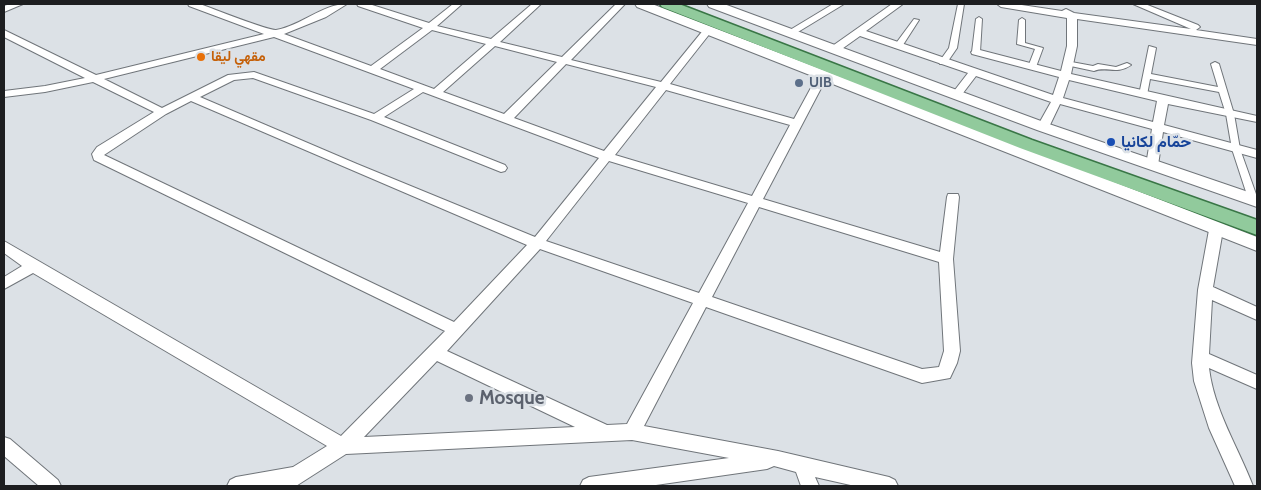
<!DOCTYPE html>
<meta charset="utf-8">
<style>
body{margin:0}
#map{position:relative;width:1261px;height:490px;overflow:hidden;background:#dce1e6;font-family:Cabin,sans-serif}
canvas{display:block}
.frame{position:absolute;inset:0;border:5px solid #1d1e20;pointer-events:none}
</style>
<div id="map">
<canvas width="1261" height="490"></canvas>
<div class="frame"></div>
</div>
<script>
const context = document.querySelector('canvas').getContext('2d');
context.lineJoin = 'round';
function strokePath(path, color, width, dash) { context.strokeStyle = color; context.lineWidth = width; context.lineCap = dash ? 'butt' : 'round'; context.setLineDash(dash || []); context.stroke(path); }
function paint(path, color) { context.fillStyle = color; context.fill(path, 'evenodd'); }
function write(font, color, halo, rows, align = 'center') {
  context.font = font + ' Cabin,Vazirmatn,sans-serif'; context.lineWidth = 5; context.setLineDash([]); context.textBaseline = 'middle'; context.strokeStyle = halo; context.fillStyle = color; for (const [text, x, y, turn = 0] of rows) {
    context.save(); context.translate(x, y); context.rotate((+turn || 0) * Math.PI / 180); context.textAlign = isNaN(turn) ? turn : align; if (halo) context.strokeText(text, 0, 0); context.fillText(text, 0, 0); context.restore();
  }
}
const pedestrian = new Path2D(`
 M958 4H964L957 48 946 64H940L939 62 949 48Z
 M979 17 982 19 980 52 976 54 972 52 976 19Z
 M1022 18 1025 20V43L1043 48 1036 67 1032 69 1028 67 1035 49 1017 44 1019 20Z
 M914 19 919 20 901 48H895L894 46Z
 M1149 46 1156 48 1151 74 1218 87 1211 64 1215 62 1219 64 1234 114 1240 149 1257 197V203H1251L1249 201 1232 149 1226 114 1219 92 1150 79 1147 95 1143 97 1139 95Z
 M1066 61 1093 66 1098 64 1116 67 1127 63 1131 65C1117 75 1107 66 1094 71L1066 65Z`);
const minor = new Path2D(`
 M10 4H23L4 12V6Z
 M188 4H200C211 8 269 31 276 30 301 26 322 4 347 4L326 17 284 34 371 66 423 28 358 6 357 4H369L429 23 453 4H462L437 26 491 39 532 4H541L500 42 562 57 616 4H625L571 60 661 82 705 28H711V32L670 84 794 119 819 73H827L828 75 763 199 940 252 947 197 948 194H958L959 197 953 259 960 351 957 363 950 378 922 383 706 307 644 426 778 451 889 477 895 480 898 486H855L815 477 819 486H801L796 472 774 466 767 469 649 486H580L583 480 589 477 729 458 632 440 346 454 296 486H227L230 480 236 477 293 467 327 446 33 273 4 289V277L22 266 4 253V241L341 436 445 331 94 160 92 154 97 147 154 112 93 82 45 92 4 97V91L45 86 85 78 4 37V30L96 75 264 34 189 6ZM432 30 486 44 434 89 380 69ZM274 37 414 89 374 114 254 72 228 75 162 108 104 79ZM495 46 557 62 504 114 443 92ZM566 64 656 87 604 151 514 118ZM253 78 371 120 501 172 505 171 507 168 505 165 384 117 423 92 599 158 535 237 357 164 200 97 234 80ZM666 90 790 125 752 196 615 155ZM191 101 527 245 454 322 104 155 166 114ZM609 161 748 203 699 293 546 241ZM759 207 939 262 944 351 939 367 922 369 712 297ZM540 249 693 303 627 424 607 425 447 351ZM437 361 575 427 364 437Z
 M833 4H844L793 35 790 36 785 33Z
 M892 4H903L866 31 1053 95 1059 77 972 54 971 52 976 49 1061 71 1067 46V18L1001 7 997 4H1015L1062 11 1066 9 1074 13 1191 29 1133 4H1145L1198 25 1200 27 1196 30 1257 39V45L1077 19V46L1071 74 1257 116V122L1168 104 1164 125 1257 150V158L1163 132 1158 165 1152 169 1146 165 1152 129 1060 104 1049 127 1043 130 1037 127 1051 102 976 76 960 97H952L951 95 968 73 860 36 839 51H831V47ZM1069 80 1157 101 1153 122 1063 98Z
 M1216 225 1221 227 1223 230 1213 287 1257 307V320L1212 300 1209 354 1257 375V389L1209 368C1214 410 1238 447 1253 486H1235L1209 428 1194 381 1192 363 1198 290 1209 230 1211 227Z
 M4 437 10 439 58 480 61 486H39L4 456Z`);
const secondary = new Path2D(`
 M635 4H652L1257 237V251L637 7Z
 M707 4H724L1049 124 1257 195V207L1037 130 709 7Z`);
const primary = new Path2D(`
 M660 4H679L1032 140 1257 220V235L1020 148 662 7Z`);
const markers = [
 [201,57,5,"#e8710a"],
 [799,83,5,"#5c6f8a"],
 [1111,142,5,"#1a4fb4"],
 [469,398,5,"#6b7280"]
];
const farFoodnames = [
 ["مقهي ليقا",211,57]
];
const farServicenames = [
 ["UIB",809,83]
];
const transitNames = [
 ["حمّام لكانيا",1121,142]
];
const nearWorshipnames = [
 ["Mosque",479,398]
];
strokePath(pedestrian, '#70757a', 2);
strokePath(minor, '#70757a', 2);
strokePath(secondary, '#70757a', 2);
strokePath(primary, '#397646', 3);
paint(pedestrian, '#fff');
paint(minor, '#fff');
paint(secondary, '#fff');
paint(primary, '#91ca9c');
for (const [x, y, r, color] of markers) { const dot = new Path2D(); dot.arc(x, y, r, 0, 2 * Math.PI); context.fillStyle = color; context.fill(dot); strokePath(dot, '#dce1e6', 2); }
write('bold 14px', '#c56008', '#dce1e6', farFoodnames, 'left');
write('bold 14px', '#4e5e75', '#dce1e6', farServicenames, 'left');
write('bold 16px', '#164399', '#dce1e6', transitNames, 'left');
write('bold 19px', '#5b616d', '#dce1e6', nearWorshipnames, 'left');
</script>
